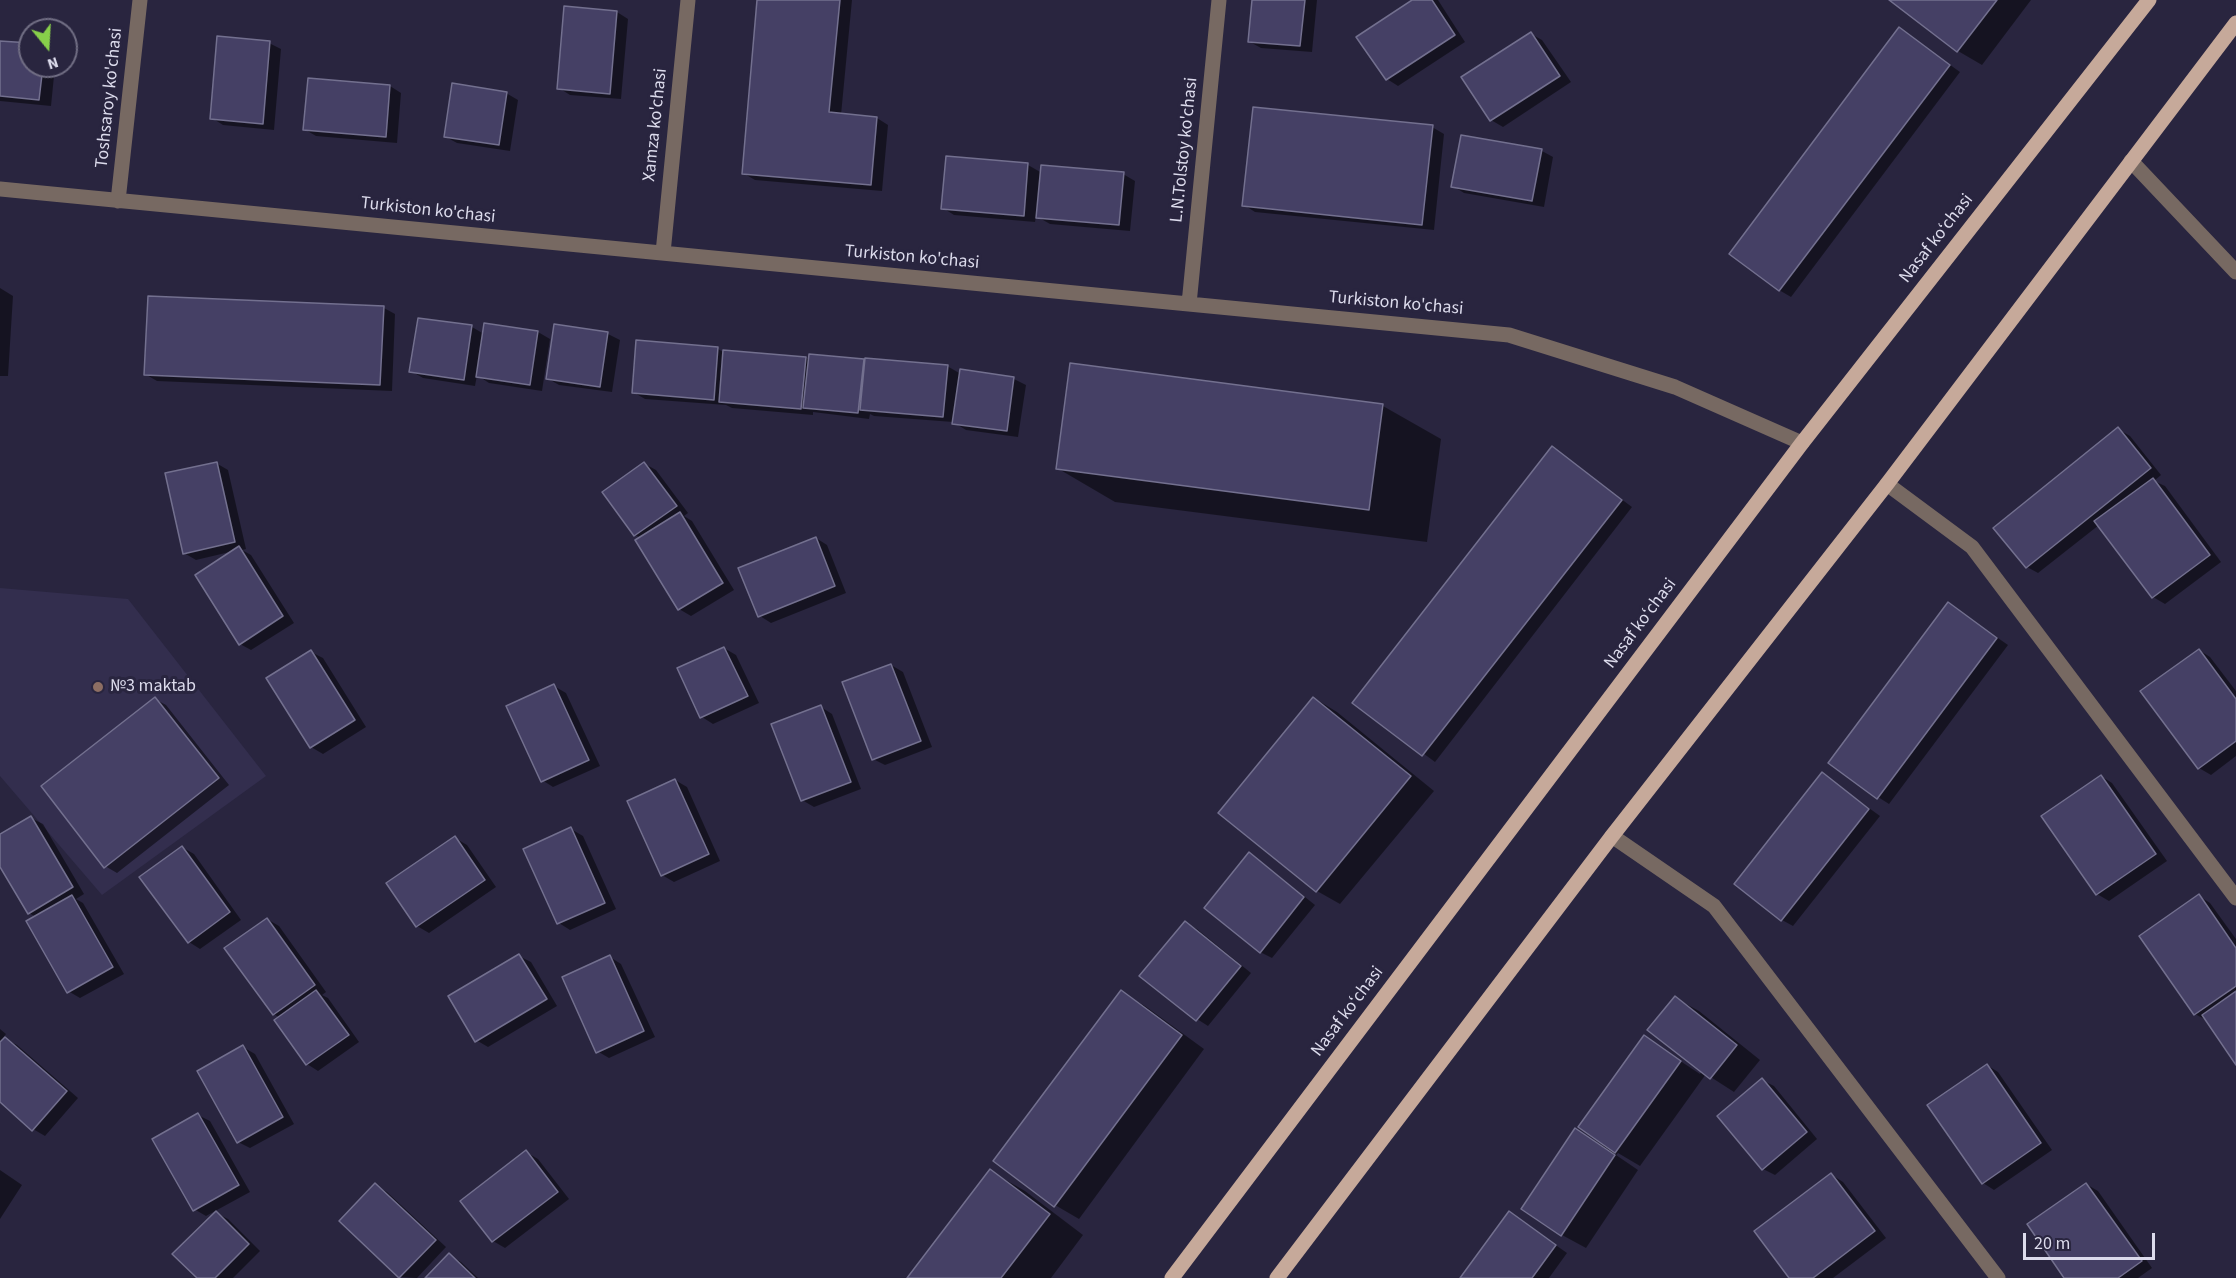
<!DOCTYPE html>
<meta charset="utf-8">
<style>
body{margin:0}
#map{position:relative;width:2236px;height:1278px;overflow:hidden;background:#29253f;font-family:"Source Sans 3",sans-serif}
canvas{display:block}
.north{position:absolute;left:18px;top:18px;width:60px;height:60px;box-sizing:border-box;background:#29253f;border:2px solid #716e84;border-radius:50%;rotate:162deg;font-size:16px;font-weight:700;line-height:24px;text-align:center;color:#dcdbec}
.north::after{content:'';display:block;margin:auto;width:21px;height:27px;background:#87cf4a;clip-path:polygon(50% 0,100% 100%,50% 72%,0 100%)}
.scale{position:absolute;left:2023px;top:1233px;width:132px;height:27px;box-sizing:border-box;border:3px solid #dcdbec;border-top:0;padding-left:8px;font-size:18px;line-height:21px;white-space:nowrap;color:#dcdbec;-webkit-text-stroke:4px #29253f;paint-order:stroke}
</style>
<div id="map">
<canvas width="2236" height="1278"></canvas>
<div class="north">N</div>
<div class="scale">20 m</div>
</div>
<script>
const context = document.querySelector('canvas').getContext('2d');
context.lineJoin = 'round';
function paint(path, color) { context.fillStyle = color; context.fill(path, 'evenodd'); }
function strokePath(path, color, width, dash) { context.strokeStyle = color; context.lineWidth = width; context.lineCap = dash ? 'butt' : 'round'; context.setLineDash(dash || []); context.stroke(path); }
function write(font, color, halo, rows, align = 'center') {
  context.font = font + ' "Source Sans 3",sans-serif'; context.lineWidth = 6; context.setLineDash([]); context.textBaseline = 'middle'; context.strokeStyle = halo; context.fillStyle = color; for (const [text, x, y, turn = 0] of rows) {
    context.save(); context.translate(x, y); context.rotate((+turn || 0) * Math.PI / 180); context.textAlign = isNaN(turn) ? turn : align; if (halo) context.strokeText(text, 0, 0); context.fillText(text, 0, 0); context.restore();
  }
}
const built = new Path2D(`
 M0 588 128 599 266 776 102 895 0 776Z`);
const shadow = new Path2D(`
 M759 0H852L841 115 877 118 888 125 882 191 755 180 743 173Z
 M1253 0H1317L1312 52 1261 48 1250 42Z
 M1414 0H1438L1465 42 1398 86 1387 79Z
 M1891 0H2031L1982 65 1958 51Z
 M617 12 628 19 621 99 570 95 559 88Z
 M1900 29 1960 72 1791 297 1779 290Z
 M1531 34 1542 40 1571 82 1503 127 1491 120 1463 78Z
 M0 42 30 45V66H55L51 106 0 101Z
 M269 43 281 49 274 130 223 125 212 118Z
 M390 86 401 93 397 143 316 136 304 129Z
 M506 93 518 100 510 151 457 143 446 137Z
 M1432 127 1444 134 1434 230 1255 212 1244 205Z
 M1542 151 1553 157 1544 207 1464 193 1453 186Z
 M1028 165 1042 173 1123 174 1135 181 1130 231 1050 224 1036 216 1035 222 954 215 943 208Z
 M0 288 13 296 8 376H0Z
 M384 308 395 314 392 391 157 381 145 374Z
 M485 325 538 332 550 339 542 391 489 383 477 375 475 386 423 378 411 371 472 327 484 334Z
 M555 326 608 334 620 340 612 392 559 385 547 378Z
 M638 342 718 349 725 353 806 358 809 360H863L947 366 961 374V371L1014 379 1026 385 1018 437 966 430 953 422 874 416 870 414 869 419 813 412V415L732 408 726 405 645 399 633 392Z
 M1072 365 1383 406 1441 439 1427 542 1115 502 1057 468Z
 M2118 429 2130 436 2161 475 2154 481 2165 486 2221 562 2165 604 2153 597 2099 525 2038 573 2027 567Z
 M1552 448 1632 507 1435 762 1354 702Z
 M216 463 228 470 246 549 242 550 251 555 294 623 251 650 240 644 234 551 196 560 184 553Z
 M645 464 656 470 688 513 684 516 692 521 734 590 691 616 679 609 641 538 635 535Z
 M816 538 827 545 846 593 771 623 760 616Z
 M1949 604 2008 645 1889 804 1878 797Z
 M724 648 736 655 759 703 713 724 702 717Z
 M2199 650 2210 657 2236 691V756L2211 775 2199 768Z
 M311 652 323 658 366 727 323 754 311 747Z
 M891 665 903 672 932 747 885 765 873 759Z
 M554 686 566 693 600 766 553 787 542 780Z
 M1314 698 1337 712 1434 791 1340 904 1317 891Z
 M155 699 166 705 229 785 117 873 105 866Z
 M821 707 832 714 861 789 814 807 802 800Z
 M1822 774 1880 816 1793 926 1782 920Z
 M2101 776 2112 783 2167 861 2109 901 2097 894Z
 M675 780 687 787 720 861 674 882 662 875Z
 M31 818 43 824 84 894 76 899 83 903 124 974 80 998 68 991 36 917 29 913 0 864V836Z
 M571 829 583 836 616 909 570 930 559 923 525 850Z
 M455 838 467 845 496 887 429 933 417 926Z
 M182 847 194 854 241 920 200 949 189 942Z
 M1249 854 1260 861 1315 905 1272 958 1260 952Z
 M2199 896 2210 903 2236 939V1062L2208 1021 2195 1014Z
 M267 919 279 926 326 992 322 995 328 998 359 1042 318 1071 307 1064 280 1018 274 1014Z
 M1185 923 1197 929 1251 973 1208 1026 1197 1019Z
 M519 956 531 962 557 1006 488 1047 476 1040Z
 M610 957 621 964 655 1037 609 1058 597 1051Z
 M1121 992 1145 1006 1204 1049 1079 1219 1055 1205Z
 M1675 998 1699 1011 1760 1060 1734 1092 1706 1074 1640 1166 1618 1153 1616 1155 1638 1170 1586 1248 1562 1235 1575 1130 1603 1146 1644 1037 1700 1074 1702 1071Z
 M0 1029 6 1034 3 1038 17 1045 78 1098 45 1136 33 1129 0 1100Z
 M243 1047 255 1054 294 1124 250 1148 238 1142Z
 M1987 1065 1998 1072 2052 1150 1994 1190 1983 1183Z
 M1762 1080 1774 1086 1817 1139 1775 1175 1763 1169Z
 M198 1115 210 1121 250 1192 206 1216 194 1209Z
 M526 1152 538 1159 569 1199 505 1248 493 1241 463 1201Z
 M0 1170 22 1185 0 1219Z
 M990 1171 1025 1191 1083 1235 1051 1278H909Z
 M1832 1175 1843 1182 1886 1238 1833 1278H1791Z
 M2086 1184 2098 1191 2152 1268 2138 1278H2066Z
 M375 1185 387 1192 446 1247 417 1278 400 1277Z
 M216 1213 228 1219 260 1251 233 1278H199Z
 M1510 1213 1567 1253 1549 1278H1462Z
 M449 1255 461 1262 478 1278H427Z`);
const building = new Path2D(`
 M757 0H840L829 112 877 117 871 185 742 174Z
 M1252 0H1305L1300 46 1248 42Z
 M1412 0H1432L1455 35 1386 80 1356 37Z
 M1889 0H1997L1957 52Z
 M564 6 617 11 610 94 557 89Z
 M1899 27 1950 65 1779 291 1729 254Z
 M1531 32 1560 76 1490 121 1461 77Z
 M217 36 270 41 263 124 210 119Z
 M0 41 30 43V66H43L39 100 0 96Z
 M308 78 390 85 386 137 303 130Z
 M452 83 507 92 499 145 444 137Z
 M1253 107 1433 125 1422 225 1242 206Z
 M1461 135 1542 149 1532 201 1451 187Z
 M946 156 1028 163 1024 216 941 209Z
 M1041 165 1124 172 1119 225 1036 218Z
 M148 296 384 306 380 385 144 375Z
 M418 318 472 325 464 380 409 372Z
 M484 323 538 331 530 385 476 377Z
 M554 324 608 332 600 387 546 379Z
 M636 340 718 347 714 400 632 393Z
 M723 350 806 357 801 409 719 402Z
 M809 354 864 359 858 413 803 408Z
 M865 358 948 365 943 417 860 410Z
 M1070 363 1383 404 1369 510 1056 469Z
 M960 369 1014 377 1007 431 952 424Z
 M2118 427 2151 468 2026 568 1993 528Z
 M1552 446 1622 500 1422 756 1352 703Z
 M217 462 235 542 183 554 165 473Z
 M644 462 677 506 634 536 602 492Z
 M2153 478 2210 555 2152 598 2094 521Z
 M680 512 723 583 678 610 635 540Z
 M816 537 835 586 758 617 738 568Z
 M239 546 283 616 239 645 195 575Z
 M1948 602 1997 638 1877 799 1828 763Z
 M724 647 748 696 700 718 677 668Z
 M2199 649 2236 699V741L2198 769 2140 691Z
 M311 650 355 720 310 748 266 678Z
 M891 664 921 741 872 760 842 682Z
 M554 684 589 760 541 782 506 706Z
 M155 697 219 778 104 868 41 786Z
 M1313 697 1411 776 1316 892 1218 813Z
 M821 705 851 782 801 801 771 724Z
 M1822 772 1869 809 1781 921 1734 884Z
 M2101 775 2156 854 2096 895 2041 816Z
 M675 779 709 854 661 876 627 801Z
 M31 816 73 887 28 914 0 867V834Z
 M571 827 605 903 557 924 523 849Z
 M455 836 485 880 416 927 386 883Z
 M182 846 230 912 188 943 139 877Z
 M1249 852 1304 897 1260 953 1204 908Z
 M2199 894 2236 948V986L2194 1015 2139 936Z
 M72 895 113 967 67 993 26 921Z
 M267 918 315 985 273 1015 224 948Z
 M1185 921 1241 966 1196 1021 1139 976Z
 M519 954 547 999 475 1042 448 996Z
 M610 955 644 1031 596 1053 562 977Z
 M316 990 349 1035 306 1065 274 1020Z
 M1121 990 1182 1035 1054 1207 993 1161Z
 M2236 991V1065L2202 1015Z
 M1675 996 1737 1045 1710 1079 1647 1030Z
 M1644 1035 1681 1061 1615 1153 1578 1127Z
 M5 1037 67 1091 32 1131 0 1102V1042Z
 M243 1045 283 1117 237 1143 197 1071Z
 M1987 1064 2041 1143 1982 1184 1927 1105Z
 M1762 1078 1807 1132 1762 1170 1717 1116Z
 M198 1113 239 1185 193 1211 152 1139Z
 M1575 1128 1615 1155 1561 1236 1521 1209Z
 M526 1150 558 1192 492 1242 460 1201Z
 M990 1169 1050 1214 1001 1278H907Z
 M1831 1173 1875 1231 1813 1278H1789L1754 1231Z
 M375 1183 436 1240 399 1278 339 1221Z
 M2086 1183 2142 1261 2118 1278H2064L2027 1224Z
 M216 1211 249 1244 215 1278H197L172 1254Z
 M1509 1211 1556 1245 1532 1278H1460Z
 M449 1253 475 1278H425Z`);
const minor = new Path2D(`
 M2131 161 2236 272
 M0 189 1509 335 1675 387 1802 443
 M118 201 140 0
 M663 253 688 0
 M1189 304 1219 0
 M1887 484 1972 547 2236 898
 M1612 836 1714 906 1998 1278`);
const major = new Path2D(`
 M1172 1278 1802 443 2149 0
 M1277 1278 1612 836 1887 484 2236 23`);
const markers = [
 [98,687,6,"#8d6e63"]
];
const streetNames = [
 ["Toshsaroy ko'chasi",110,98,-84],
 ["Xamza ko'chasi",656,125,-84],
 ["L.N.Tolstoy ko'chasi",1185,150,-84],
 ["Turkiston ko'chasi",428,211,6],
 ["Nasaf ko‘chasi",1937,239,-52],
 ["Turkiston ko'chasi",912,258,5],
 ["Turkiston ko'chasi",1396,304,5],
 ["Nasaf ko‘chasi",1641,624,-53],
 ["Nasaf ko‘chasi",1348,1012,-53]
];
const poiNames = [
 ["№3 maktab",110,687]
];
paint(built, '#332e4e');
paint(shadow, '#0007');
paint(building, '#454065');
strokePath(building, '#73708f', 1.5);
strokePath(minor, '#776962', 15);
strokePath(major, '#c6a99a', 15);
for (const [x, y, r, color] of markers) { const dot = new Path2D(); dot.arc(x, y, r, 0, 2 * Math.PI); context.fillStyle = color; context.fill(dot); strokePath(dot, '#29253f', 2); }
write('18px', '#dcdbec', '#29253f', streetNames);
write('18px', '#dcdbec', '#29253f', poiNames, 'left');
</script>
